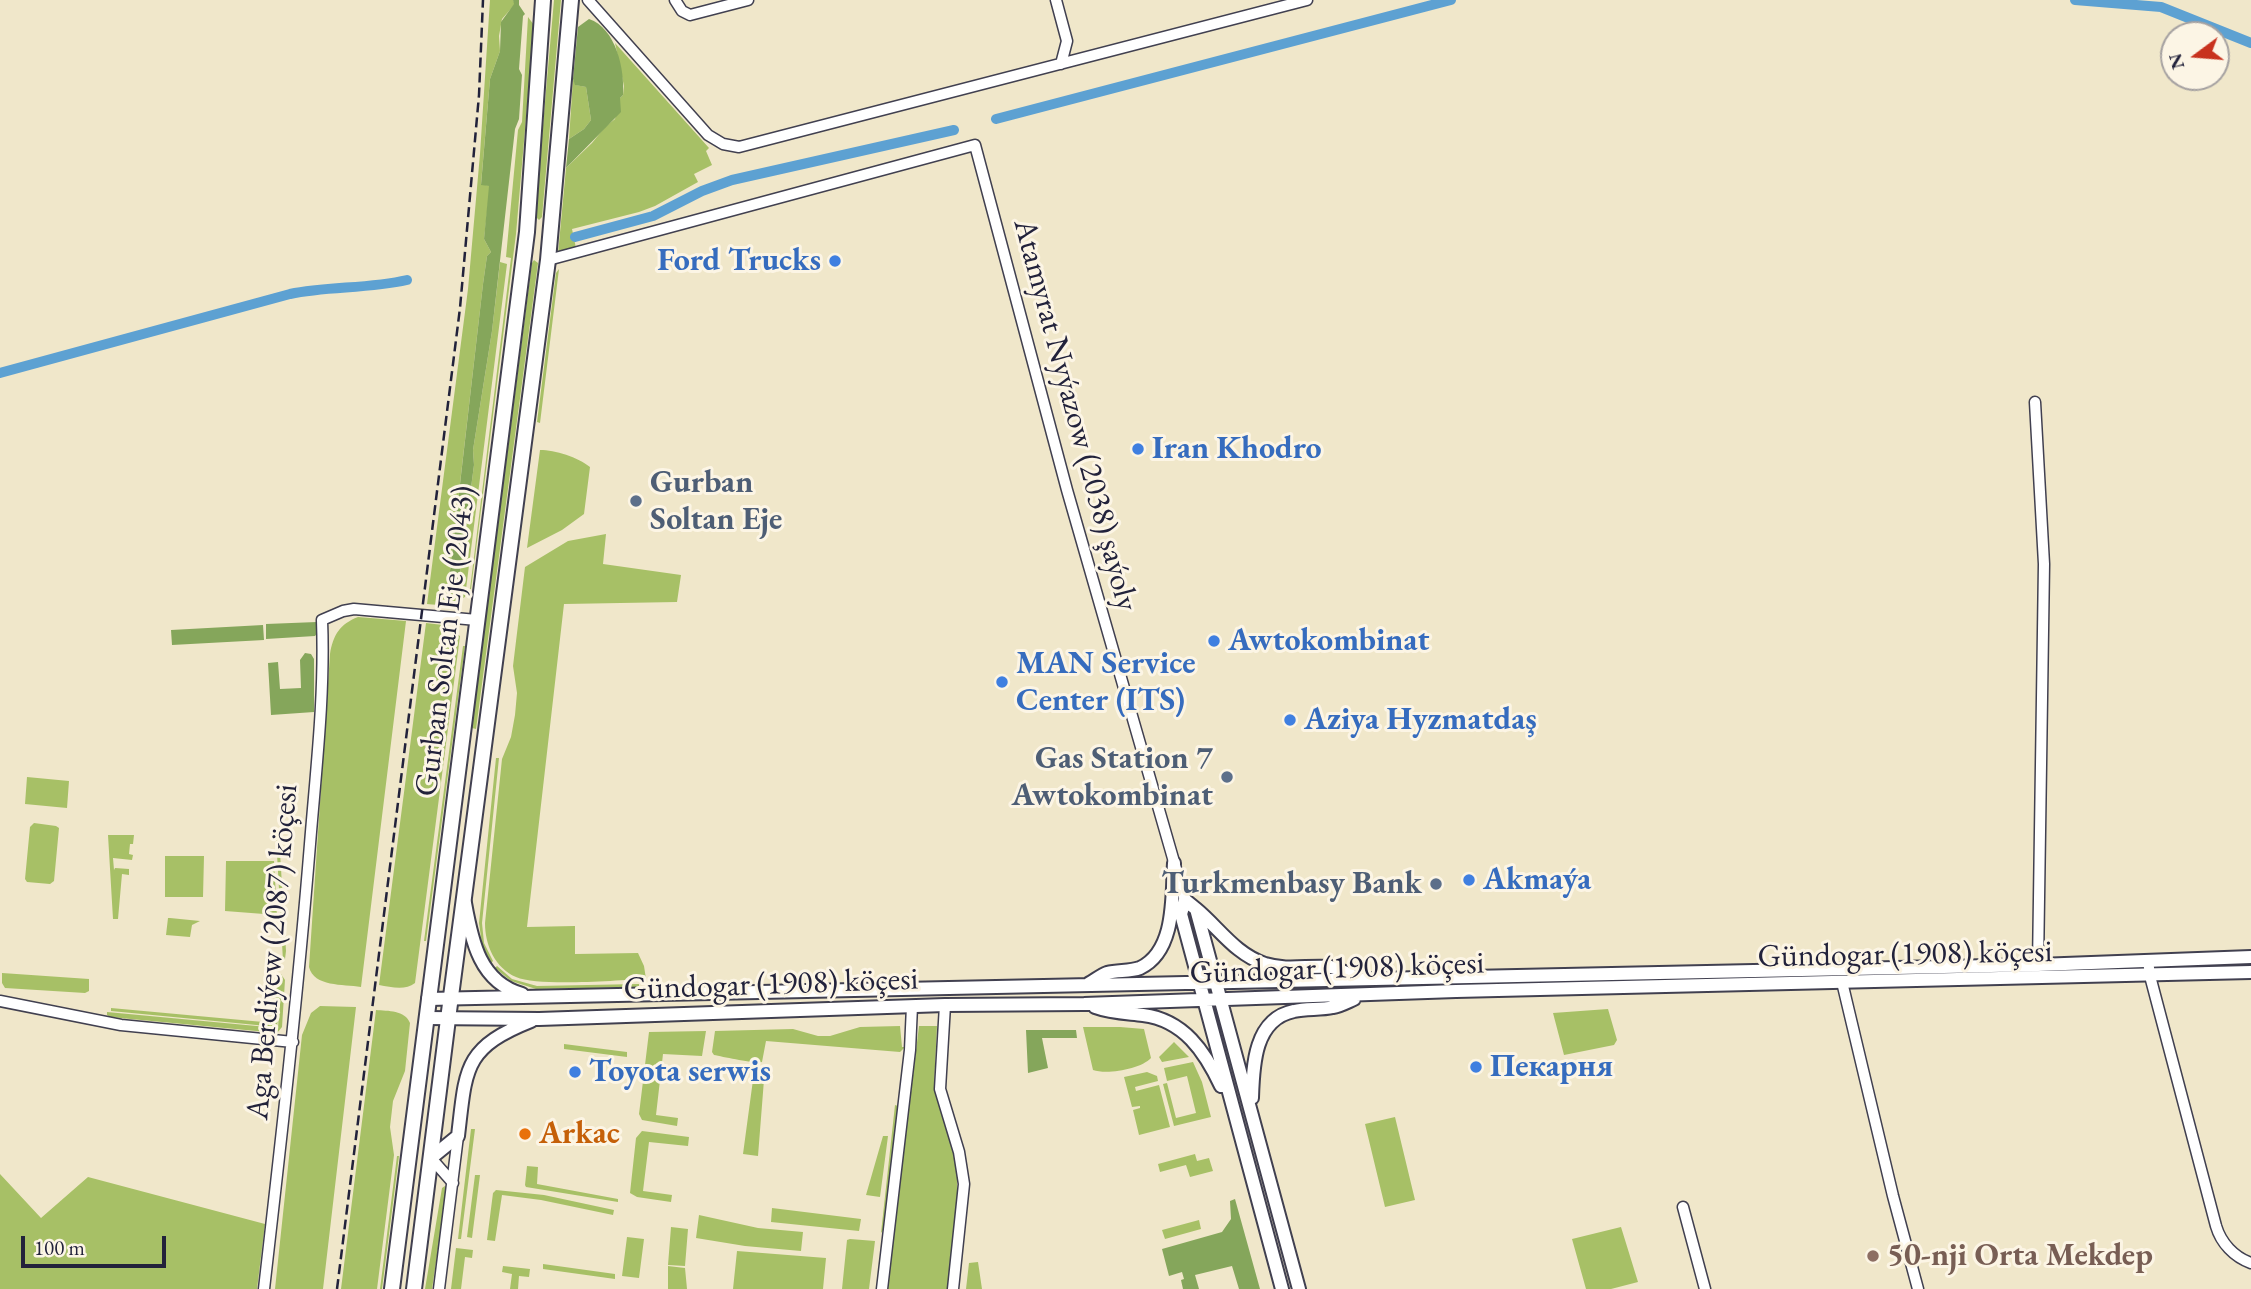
<!DOCTYPE html>
<meta charset="utf-8">
<style>
body{margin:0}
#map{position:relative;width:2251px;height:1289px;overflow:hidden;background:#f0e7ca;font-family:"EB Garamond",serif}
canvas{display:block}
.north{position:absolute;left:2160px;top:21px;width:70px;height:70px;box-sizing:border-box;background:#fcf5e5;border:2px solid #a5a1a1;border-radius:50%;rotate:254deg;font-size:19px;font-weight:700;line-height:28px;text-align:center;color:#22223b}
.north::after{content:'';display:block;margin:auto;width:24px;height:32px;background:#c8321e;clip-path:polygon(50% 0,100% 100%,50% 72%,0 100%)}
.scale{position:absolute;left:21px;top:1236px;width:145px;height:32px;box-sizing:border-box;border:4px solid #22223b;border-top:0;padding-left:9px;font-size:21px;line-height:24px;white-space:nowrap;color:#22223b;-webkit-text-stroke:5px #fcf5e5;paint-order:stroke}
</style>
<div id="map">
<canvas width="2251" height="1289"></canvas>
<div class="north">N</div>
<div class="scale">100 m</div>
</div>
<script>
const context = document.querySelector('canvas').getContext('2d');
context.lineJoin = 'round';
function paint(path, color) { context.fillStyle = color; context.fill(path, 'evenodd'); }
function strokePath(path, color, width, dash) { context.strokeStyle = color; context.lineWidth = width; context.lineCap = dash ? 'butt' : 'round'; context.setLineDash(dash || []); context.stroke(path); }
function write(font, color, halo, rows, align = 'center') {
  context.font = font + ' "EB Garamond",serif'; context.lineWidth = 6; context.setLineDash([]); context.textBaseline = 'middle'; context.strokeStyle = halo; context.fillStyle = color; for (const [text, x, y, turn = 0] of rows) {
    context.save(); context.translate(x, y); context.rotate((+turn || 0) * Math.PI / 180); context.textAlign = isNaN(turn) ? turn : align; if (halo) context.strokeText(text, 0, 0); context.fillText(text, 0, 0); context.restore();
  }
}
const green = new Path2D(`
 M490 0H513L515 4 502 19 499 36 500 51 490 79 481 184 490 186 484 239 491 252 487 256 483 284 447 596 456 592 458 587 474 465 473 450 492 331 500 262 507 264 465 597C454 604 441 606 427 604L468 289 480 154Z
 M554 0H561L542 217 539 220 535 216Z
 M528 17 534 25 516 234 471 589H470L511 258 506 257 518 130 522 122Z
 M615 43 709 148 706 151 712 165 694 174 698 182 655 206 639 212 572 229 576 248 558 254 566 168 592 143 605 127 615 119 620 98 623 95 624 86Z
 M573 79 576 85 586 87 591 120 584 129 569 139Z
 M534 260 538 263 476 729 472 728 476 694 532 263Z
 M559 269 540 423 537 422 556 273Z
 M540 450C555 450 578 457 590 467L584 514 562 530 527 548Z
 M606 534 603 564 681 575 677 602 564 604 527 927 575 926V954L638 953 644 966 646 979C618 980 539 987 516 977 495 968 485 945 485 923L502 759 511 737 515 715 517 693 513 666 525 567 568 541Z
 M358 617 406 621 361 987C343 984 314 987 309 967L330 654C333 635 340 624 358 617Z
 M426 623 443 625 460 636 415 983C405 991 391 987 379 985Z
 M463 646H465L426 941H424Z
 M496 758H499L482 923 484 943 493 961 491 963 482 944 479 923Z
 M27 777 69 781 67 808 25 804Z
 M34 823 56 826 59 828 54 881 50 884 27 882 25 879 30 827Z
 M108 835H134L133 844H130L129 854 133 855 132 860 113 858 114 870 115 868 129 869V875L122 874 118 919H113Z
 M276 836H279L286 951 285 959 283 961Z
 M165 856H204L203 897H165Z
 M226 861H274L277 915 225 911Z
 M168 918H170L200 921 192 925 190 937 166 935Z
 M497 966 512 979 537 986 639 984V987L536 989 511 981 495 968Z
 M2 973 89 979V991L85 993 5 988 2 983Z
 M281 974 285 980 282 1027 277 1033 110 1017 107 1015V1012L278 1028 280 998 277 1027 111 1011V1008L274 1023 277 977Z
 M320 1006 356 1007 323 1289H275L302 1035 311 1013Z
 M1608 1009 1617 1040 1614 1045 1564 1055 1553 1013Z
 M376 1010C388 1011 405 1010 410 1023L405 1071 393 1101 390 1127 394 1155 377 1289H341Z
 M900 1026 902 1047H905L900 1052 766 1041 762 1062C756 1064 724 1057 714 1055L712 1052 715 1031 793 1029 818 1036H830L860 1027Z
 M919 1026H937L934 1086 951 1142 957 1174V1200L948 1289H887Z
 M1083 1027H1120L1144 1029 1151 1058C1141 1069 1107 1075 1093 1070Z
 M706 1031 702 1056 663 1054 656 1115 678 1118 677 1126 642 1120 639 1114 649 1032Z
 M1174 1042 1189 1057 1162 1062 1159 1057Z
 M564 1044 627 1052V1057L564 1049Z
 M1193 1062 1202 1082 1211 1117 1174 1126 1163 1084 1167 1083 1176 1118 1196 1113 1187 1076 1167 1081 1164 1068Z
 M755 1065 765 1067 758 1156 743 1154Z
 M1147 1072 1157 1076 1158 1081 1135 1087 1136 1091 1159 1085 1170 1127 1139 1135 1133 1110 1140 1108V1106L1132 1107 1124 1077Z
 M895 1105 898 1106 884 1229 881 1233Z
 M1395 1117 1415 1200 1385 1207 1365 1124Z
 M471 1129H475L461 1239H458Z
 M642 1131 689 1137 688 1146 649 1142 643 1191 672 1195 671 1202 637 1197 630 1193 636 1138Z
 M883 1136H888L880 1197 866 1195Z
 M1195 1154 1197 1161 1209 1158 1213 1171 1190 1177 1186 1165 1160 1172 1158 1164Z
 M397 1156H399L382 1289H380Z
 M527 1166 538 1167 537 1184 618 1199V1202L526 1187 525 1185Z
 M0 1174 41 1218 88 1177 265 1224 257 1289H0Z
 M475 1175H480L472 1238 467 1237Z
 M445 1186 447 1188 432 1289H425L442 1188Z
 M496 1190 544 1195 614 1210 613 1215 541 1200 502 1195 495 1241 487 1240 493 1193Z
 M772 1208 861 1219 859 1231 771 1222Z
 M699 1215 758 1228 803 1232 801 1251 745 1246 696 1238Z
 M1199 1220 1201 1229 1165 1239 1162 1230Z
 M671 1227 688 1229 685 1266 668 1265Z
 M1621 1227 1638 1282 1611 1289H1586L1572 1239Z
 M627 1237 644 1239 639 1278 622 1276Z
 M850 1239 875 1241 869 1289H842L847 1240Z
 M456 1248 473 1250 472 1258 465 1257 461 1289H451Z
 M737 1251 826 1258 823 1289H733Z
 M978 1262 982 1289H966L969 1263Z
 M543 1264 615 1274V1279L543 1269Z
 M503 1266 530 1269 529 1277 519 1276 518 1289H510L512 1274 502 1272Z
 M668 1266 685 1268 687 1289H668Z`);
const forest = new Path2D(`
 M513 0H519V5L525 14 523 16 519 69 522 75 519 119 515 129 492 331 473 450 474 465 458 587 456 591 447 597 483 284 487 256 491 252 484 239 489 186 481 185 490 79 500 51 501 22 514 4Z
 M589 19C616 28 625 70 623 95L620 98 621 112 566 168 569 139 584 129 591 120 586 87 575 85 573 79 578 27Z
 M317 622 318 632 315 636 266 639V624Z
 M263 625 264 640 172 645 171 630Z
 M305 653 311 654 314 659V712L271 715 268 663 278 662 280 689 301 688 300 660Z
 M1026 1030H1076L1077 1038H1042L1048 1068 1028 1073Z
 M1235 1199 1260 1289H1239L1232 1266 1195 1275 1199 1289H1183L1181 1280 1184 1279 1182 1272 1169 1276 1162 1249 1222 1232 1231 1219 1230 1201Z`);
const canal = new Path2D(`
 M2075 0 2161 7 2251 43
 M996 119 1451 0
 M575 237 653 216 702 191 732 180 954 130
 M0 373 290 294C328 286 368 289 407 280`);
const minor = new Path2D(`
 M588 0 708 135 723 144 739 147 1307 0
 M675 0 682 11 690 15 748 0
 M1056 0 1067 41 1061 64
 M548 260 975 145 1067 490 1185 900
 M2035 402 2044 564 2038 965
 M2148 960 2150 976 2216 1226C2221 1243 2234 1257 2251 1263
 M1842 982 1893 1196 1918 1289
 M0 1001 121 1025 293 1042
 M945 1005 940 1089 959 1152 964 1184 953 1289
 M431 1158 453 1183
 M1683 1207 1705 1289
 M264 1289C281 1141 298 993 310 844 316 769 325 695 322 620L343 611 354 609 477 620
 M439 1289 458 1136
 M882 1289 910 1050 912 1006`);
const major = new Path2D(`
 M465 903C472 942 480 982 522 994
 M1196 909C1219 928 1235 954 1265 964 1288 971 1308 965 1331 967 1339 969 1349 974 1357 978
 M1088 984C1094 981 1101 975 1107 973 1118 970 1129 972 1140 968 1176 951 1172 896 1174 863
 M428 999 2038 965 2251 957
 M1095 1007C1111 1013 1126 1013 1143 1015 1184 1020 1205 1052 1221 1086
 M426 1018 539 1019 945 1005 1084 1004 1456 991 2251 972
 M1252 1098C1253 1066 1254 1019 1294 1011 1307 1008 1320 1010 1333 1007 1340 1006 1347 1002 1354 999
 M431 1158 458 1136C466 1069 463 1048 531 1021
 M1282 1289 1181 914 1185 900 1196 909 1299 1289`);
const highway = new Path2D(`
 M392 1289 527 232 543 0
 M414 1289 448 1019 548 260 571 0`);
const rail = new Path2D(`
 M337 1289 460 308 479 95 483 0`);
const markers = [
 [835,261,7,"#3f7fe0"],
 [1138,449,7,"#3f7fe0"],
 [636,501,7,"#5c6f8a"],
 [1214,641,7,"#3f7fe0"],
 [1002,682,7,"#3f7fe0"],
 [1290,720,7,"#3f7fe0"],
 [1227,777,7,"#5c6f8a"],
 [1469,880,7,"#3f7fe0"],
 [1436,884,7,"#5c6f8a"],
 [1476,1067,7,"#3f7fe0"],
 [575,1072,7,"#3f7fe0"],
 [525,1134,7,"#e8710a"],
 [1873,1256,7,"#8d6e63"]
];
const shopNames = [
 ["Ford Trucks",821,261,"right"],
 ["Iran Khodro",1152,449],
 ["Awtokombinat",1228,641],
 ["MAN Service",1016,664],
 ["Center (ITS)",1016,701],
 ["Aziya Hyzmatdaş",1304,720],
 ["Аkmaýa",1483,880],
 ["Пекарня",1490,1067],
 ["Toyota serwis",589,1072]
];
const streetNames = [
 ["Atamyrat Nyýazow (2038) şaýoly",1075,415,75],
 ["Gurban Soltan Eje (2043)",446,641,-83],
 ["Aga Berdiýew (2087) köçesi",273,952,-85],
 ["Gündogar (1908) köçesi",1905,955,-1],
 ["Gündogar (1908) köçesi",1337,969,-2],
 ["Gündogar (1908) köçesi",771,985,-2]
];
const serviceNames = [
 ["Gurban",650,483,"left"],
 ["Soltan Eje",650,520,"left"],
 ["Gas Station 7",1213,759],
 ["Awtokombinat",1213,796],
 ["Turkmenbasy Bank",1422,884]
];
const foodNames = [
 ["Arkac",539,1134]
];
const educationNames = [
 ["50-nji Orta Mekdep",1887,1256]
];
paint(green, '#a7c066');
paint(forest, '#85a65b');
strokePath(canal, '#5da1d2', 10);
strokePath(minor, '#414050', 13);
strokePath(major, '#414050', 16);
strokePath(highway, '#414050', 18);
strokePath(minor, '#fff', 10);
strokePath(major, '#fff', 12);
strokePath(highway, '#fff', 14);
strokePath(rail, '#22223b', 2.5, [10, 5]);
for (const [x, y, r, color] of markers) { const dot = new Path2D(); dot.arc(x, y, r, 0, 2 * Math.PI); context.fillStyle = color; context.fill(dot); strokePath(dot, '#fcf5e5', 2.5); }
write('bold 32px', '#366cbe', '#fcf5e5', shopNames, 'left');
write('32px', '#22223b', '#fcf5e5', streetNames);
write('bold 32px', '#4e5e75', '#fcf5e5', serviceNames, 'right');
write('bold 32px', '#c56008', '#fcf5e5', foodNames, 'left');
write('bold 32px', '#785e54', '#fcf5e5', educationNames, 'left');
</script>
